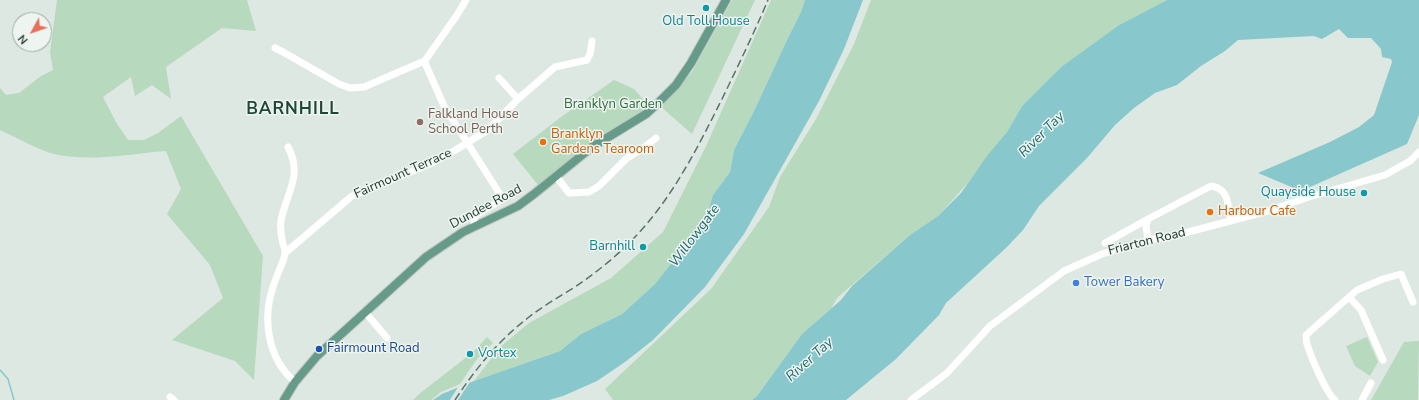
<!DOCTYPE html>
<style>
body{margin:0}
#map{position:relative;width:1419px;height:400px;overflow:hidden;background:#dee8e2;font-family:"Nunito Sans",sans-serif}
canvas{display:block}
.north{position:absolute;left:12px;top:12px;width:40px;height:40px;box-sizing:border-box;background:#eef5f1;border:1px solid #9ca9a3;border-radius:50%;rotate:230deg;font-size:11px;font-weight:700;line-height:16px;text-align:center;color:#20372e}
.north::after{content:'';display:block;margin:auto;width:14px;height:18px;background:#e8705c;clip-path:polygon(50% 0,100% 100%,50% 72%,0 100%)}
</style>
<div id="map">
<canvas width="1419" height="400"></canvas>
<div class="north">N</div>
</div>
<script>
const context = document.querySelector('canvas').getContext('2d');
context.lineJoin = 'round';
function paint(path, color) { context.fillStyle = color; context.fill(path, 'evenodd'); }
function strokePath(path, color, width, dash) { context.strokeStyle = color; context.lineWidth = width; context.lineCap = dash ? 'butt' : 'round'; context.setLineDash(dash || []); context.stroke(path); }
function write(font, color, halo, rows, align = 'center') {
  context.font = font + ' "Nunito Sans",sans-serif'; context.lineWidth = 3; context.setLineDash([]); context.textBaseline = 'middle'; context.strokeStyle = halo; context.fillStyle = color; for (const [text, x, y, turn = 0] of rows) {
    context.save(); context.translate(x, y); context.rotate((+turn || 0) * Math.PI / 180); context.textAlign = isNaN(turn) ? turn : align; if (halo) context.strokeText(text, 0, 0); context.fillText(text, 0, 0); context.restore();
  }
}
const green = new Path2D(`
 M57 0H247L256 31 222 28 166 67 171 99 152 85 135 96 131 77 103 97 117 124 128 140H144L158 133 181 116 263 256 254 380 235 361 172 340 223 298 210 265 167 214 181 189 166 151C128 154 88 163 50 153 35 148 15 137 0 130V88L6 95 19 93 41 76 53 70 50 52Z
 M732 0H755L692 134 661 107 692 72Z
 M771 0H805L801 12 787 40 755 109 734 150 730 172 713 195 706 218 693 231 684 247 655 284 622 314 581 334 560 351 474 381 500 347 529 323 611 278 663 232 707 144Z
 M871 0H1167L1119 25 1061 67 1022 106 1007 132 966 185 938 216 910 235 837 298 831 309 802 334 757 396 752 400H613L605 389 711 289 769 207 780 177 816 119 854 44Z
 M614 80 634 89 650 107 588 144 538 185 513 154 561 117Z
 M487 337 493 343 477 359 460 384 441 392 431 400H413L419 394 473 352Z
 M1367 337 1378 362 1370 376 1355 366 1346 346Z
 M1419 340 1418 400H1371L1404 342 1418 341Z`);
const water = new Path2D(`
 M805 0H863L844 49 819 101 744 234 705 287 653 340 625 362 597 381 563 396 549 400H433L442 394 474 381 560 351 581 334 622 314 655 284 684 247 693 231 706 218 713 195 730 172 734 150 755 109 787 40 801 12Z
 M1167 0H1419V115L1407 144 1301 191 1258 173 1330 142 1359 127 1374 115 1392 62 1391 59 1382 57 1381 49 1371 38H1348L1339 29 1322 39 1314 36 1238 40 1225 51 1201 66 1177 85 1155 93 1134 108 1115 125 1087 158 1039 206 1023 230 1007 247 946 303 939 315 896 359 846 400H752L757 396 802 334 841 300 852 286 910 235 938 216 961 193 987 156 1007 132 1022 106 1061 67 1119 25Z`);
const pier = new Path2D(`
 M472 379 458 400H450L460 384Z`);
const stream = new Path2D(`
 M0 370 8 379 14 400`);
const minor = new Path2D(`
 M275 48 283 52 339 84 350 88 364 87 422 62 425 63 444 106 503 199 476 215 474 219V227
 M424 62 457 15 466 0
 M499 78 518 99
 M288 147C303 175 287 192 281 220 280 227 281 236 283 244 284 246 285 250 285 253 285 259 275 279 273 287 262 320 268 359 295 382
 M556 176 569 193 589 192 599 186 627 158 642 149 656 138
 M1148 240 1146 226 1148 219 1211 186C1230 189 1227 205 1231 221
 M1105 243 1148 219
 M285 253 352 196 432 163 454 151 488 130 518 99 555 67 587 60 590 54 592 41
 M1349 297 1361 310 1383 360
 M365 312 387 338
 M170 397 174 400
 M911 400 947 373 990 326 1064 271 1102 254 1148 240 1173 236 1268 211 1309 197 1385 175 1410 161 1419 152
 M1335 400C1326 393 1311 357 1307 344 1306 341 1306 338 1306 335L1357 290 1383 279 1401 274 1413 302
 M1362 400 1371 383`);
const major = new Path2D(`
 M284 400 295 382 317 356 426 257 463 232 518 206 534 194 592 147 646 114 658 103 676 85 691 63 726 0`);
const rail = new Path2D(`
 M455 400C476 368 499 340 529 317 543 306 559 297 575 287 594 274 612 260 629 243 670 203 697 149 722 99 738 66 754 33 768 0`);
const markers = [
 [706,8,4,"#0f9aa8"],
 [420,122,4,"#8d6e63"],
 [543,142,4,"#e8710a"],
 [1364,193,4,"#0f9aa8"],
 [1210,212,4,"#e8710a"],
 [643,247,4,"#0f9aa8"],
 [1076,283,4,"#3f7fe0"],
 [319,349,4,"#1a4fb4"],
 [470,354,4,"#0f9aa8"]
];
const cultureNames = [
 ["Old Toll House",706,22,"center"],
 ["Quayside House",1356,193],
 ["Barnhill",635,247],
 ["Vortex",478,354,"left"]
];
const parkNames = [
 ["Branklyn Garden",613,105]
];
const educationNames = [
 ["Falkland House",428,115],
 ["School Perth",428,130]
];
const foodNames = [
 ["Branklyn",551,135],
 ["Gardens Tearoom",551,150],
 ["Harbour Cafe",1218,212]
];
const streetNames = [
 ["Fairmount Terrace",403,174,-24],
 ["Dundee Road",486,207,-28],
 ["Friarton Road",1147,242,-14]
];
const shopNames = [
 ["Tower Bakery",1084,283]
];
const transitNames = [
 ["Fairmount Road",327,349]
];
const waterNames = [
 ["River Tay",1042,135,-45],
 ["Willowgate",695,236,-53],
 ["River Tay",810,360,-42]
];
const districtNames = [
 ["BARNHILL",293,110]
];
paint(green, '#b7d9bd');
paint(water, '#88c7cb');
paint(pier, '#dee8e2');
strokePath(stream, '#88c7cb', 1.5);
strokePath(major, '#bcc3c0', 10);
strokePath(minor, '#fff', 7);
strokePath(major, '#659b88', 8);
strokePath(rail, '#5a736a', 1.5, [8, 4]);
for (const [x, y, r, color] of markers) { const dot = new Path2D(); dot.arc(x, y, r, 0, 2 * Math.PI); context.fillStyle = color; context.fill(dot); strokePath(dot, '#eef5f1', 1.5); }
write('13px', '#0d838f', '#eef5f1', cultureNames, 'right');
write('13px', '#2e6a3f', '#eef5f1', parkNames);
write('13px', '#785e54', '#eef5f1', educationNames, 'left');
write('13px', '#c56008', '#eef5f1', foodNames, 'left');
write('13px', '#20372e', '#eef5f1', streetNames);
write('13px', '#366cbe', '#eef5f1', shopNames, 'left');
write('13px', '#164399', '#eef5f1', transitNames, 'left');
write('italic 14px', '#1f696e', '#eef5f1', waterNames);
context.letterSpacing = '1px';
write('bold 17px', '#1e4739', '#eef5f1', districtNames);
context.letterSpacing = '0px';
</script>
